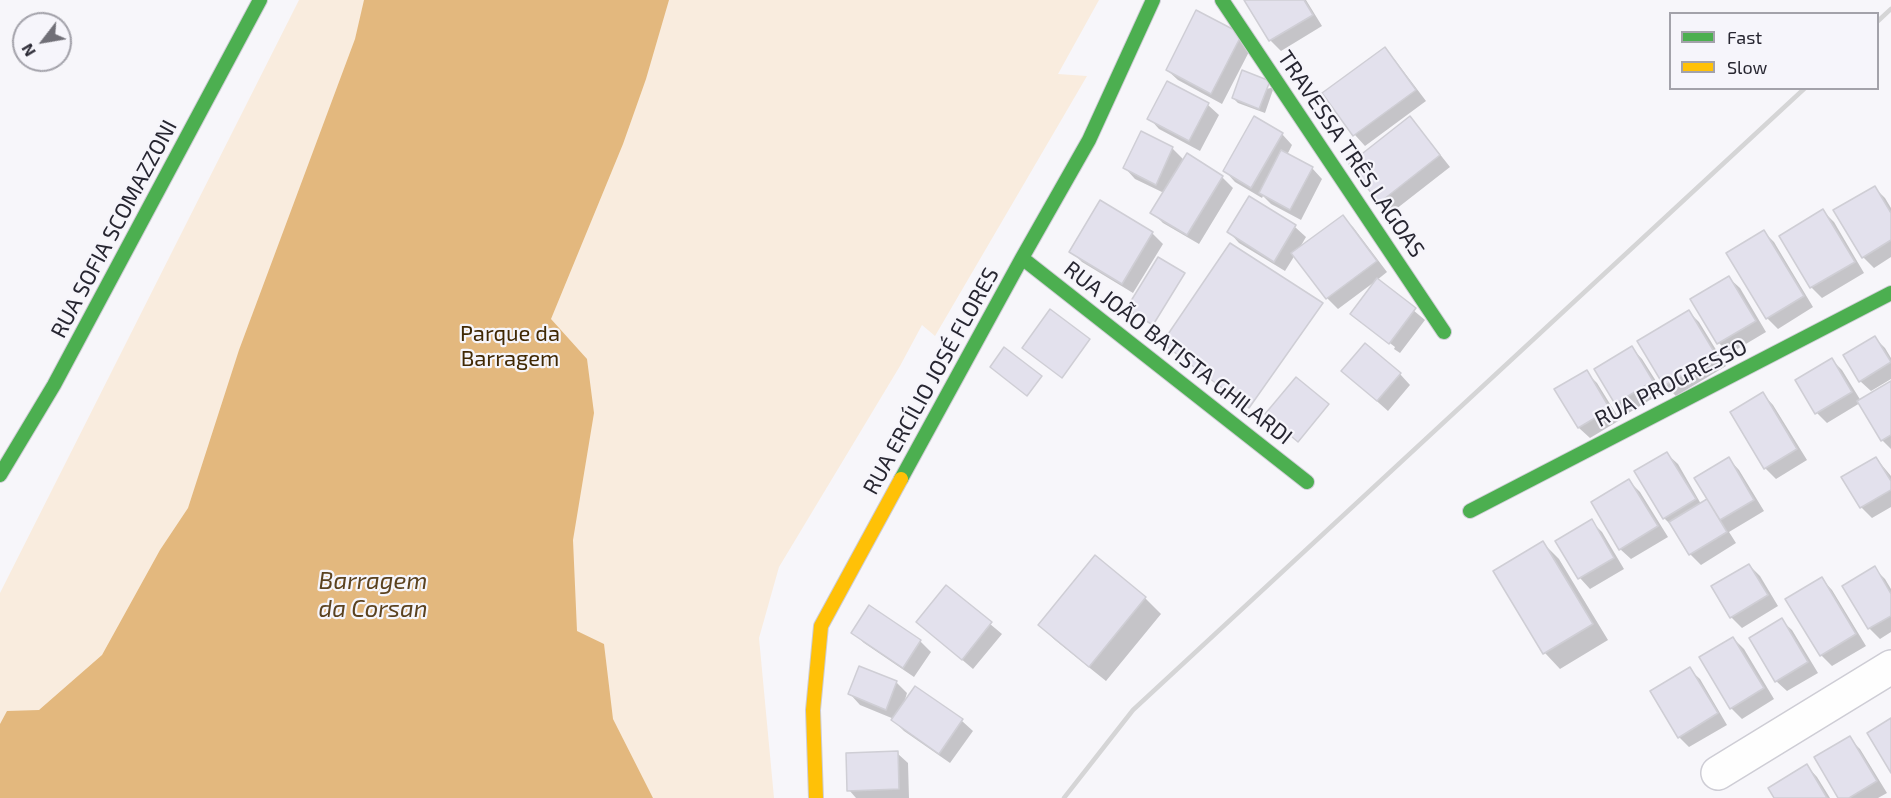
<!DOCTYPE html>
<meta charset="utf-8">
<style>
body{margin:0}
#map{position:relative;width:1891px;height:798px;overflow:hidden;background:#f7f6fa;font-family:"Exo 2",sans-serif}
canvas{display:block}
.legend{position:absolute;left:1669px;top:12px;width:210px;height:78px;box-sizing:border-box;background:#f6f5fb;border:2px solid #a3a2aa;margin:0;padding:8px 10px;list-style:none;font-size:18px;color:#272631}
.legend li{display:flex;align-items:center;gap:12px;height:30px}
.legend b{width:30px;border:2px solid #a3a2aa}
.north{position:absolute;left:12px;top:12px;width:60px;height:60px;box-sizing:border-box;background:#f6f5fb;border:2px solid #a3a2aa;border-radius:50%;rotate:239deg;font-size:16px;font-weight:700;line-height:24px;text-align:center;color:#272631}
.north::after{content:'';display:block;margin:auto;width:21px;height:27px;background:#706f77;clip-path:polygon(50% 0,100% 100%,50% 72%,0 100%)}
</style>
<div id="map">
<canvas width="1891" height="798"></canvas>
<ul class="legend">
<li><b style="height:8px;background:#4caf50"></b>Fast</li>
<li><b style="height:8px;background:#ffc107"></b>Slow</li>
</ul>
<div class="north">N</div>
</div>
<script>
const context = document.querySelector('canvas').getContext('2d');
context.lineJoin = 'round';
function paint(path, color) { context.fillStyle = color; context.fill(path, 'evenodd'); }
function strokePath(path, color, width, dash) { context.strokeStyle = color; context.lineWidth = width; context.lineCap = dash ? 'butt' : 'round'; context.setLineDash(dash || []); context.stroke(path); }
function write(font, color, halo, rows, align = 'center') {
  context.font = font + ' "Exo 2",sans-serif'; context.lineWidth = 4.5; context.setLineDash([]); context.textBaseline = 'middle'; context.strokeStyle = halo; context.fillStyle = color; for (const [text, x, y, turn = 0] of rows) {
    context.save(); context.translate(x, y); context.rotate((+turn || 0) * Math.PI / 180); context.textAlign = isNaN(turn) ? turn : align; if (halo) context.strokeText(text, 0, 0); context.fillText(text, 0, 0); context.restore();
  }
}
const green = new Path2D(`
 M299 0H1099L1058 74 1087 76 935 336 922 325 900 366 779 567 759 638 774 798H0V593Z`);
const water = new Path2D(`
 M364 0H669L646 79 623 144 551 319 587 359 594 413 573 540 577 631 604 644 613 719 653 798H0V724L7 711 39 710 102 655 160 550 188 508 239 350 355 39Z`);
const shadow = new Path2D(`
 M1246 0H1306L1322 26 1281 51 1270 40Z
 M1242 35 1252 46 1222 104 1178 80 1167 70Z
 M1385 49 1395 60 1426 101 1365 146 1355 135 1324 94Z
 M1274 87 1265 113 1238 103 1233 98Z
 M1208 105 1219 115 1200 151 1159 129 1149 118Z
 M1410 118 1420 129 1450 167 1391 213 1381 202 1351 164Z
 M1141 133 1173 149 1184 160 1222 177 1233 188 1199 244 1163 223 1152 212 1164 193 1135 179 1125 168Z
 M1282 134 1292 145 1287 155 1312 168 1322 179 1301 220 1271 204 1263 196 1262 198 1235 182 1225 171Z
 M1874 187 1885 198 1891 208V257L1874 268 1863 257Z
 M1250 198 1295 227 1306 237 1299 249 1342 217 1353 227 1387 272 1377 280 1425 320 1400 353 1394 349 1395 347 1361 321V323L1352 314 1377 280 1338 309 1327 298 1295 255 1285 271 1239 243 1229 232Z
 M1823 211 1834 222 1864 273 1822 298 1811 287 1781 236Z
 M1764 232 1774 242 1813 307 1778 329 1767 318Z
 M1152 233 1163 244 1133 293 1082 262 1071 251Z
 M1729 278 1740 288 1766 332 1729 354 1719 343Z
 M1689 312 1699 322 1726 366 1676 396 1665 385Z
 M1875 338 1885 348 1891 358V379L1871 391 1860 381Z
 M1632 348 1642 359 1663 392 1627 414 1616 403Z
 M1831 359 1842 370 1861 401 1891 383V449L1882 440 1860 403 1827 423 1817 413Z
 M1586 372 1597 383 1620 420 1590 438 1579 428 1556 390Z
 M1400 374 1410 385 1388 411 1354 381Z
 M1763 394 1773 405 1807 460 1776 479 1765 468Z
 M1667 454 1678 464 1701 504 1709 500 1729 459 1739 470 1764 511 1729 532 1736 543 1701 565 1690 554 1675 529 1664 518Z
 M1876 458 1891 476V507L1872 518 1861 507 1843 478Z
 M1629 481 1640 492 1668 537 1631 559 1620 549Z
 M1591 521 1602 532 1624 569 1590 589 1580 578 1557 542Z
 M1543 543 1559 559 1608 640 1560 669 1545 653 1495 572Z
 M1095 557 1145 598 1161 614 1106 681 1055 640 1040 625Z
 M1749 565 1760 576 1778 606 1742 628 1731 617Z
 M1874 568 1885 579 1891 589V632L1880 639 1869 628 1844 586Z
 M1822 579 1832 590 1866 646 1832 666 1821 655Z
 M946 587 1002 634 973 669 918 622Z
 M1781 620 1792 630 1818 673 1787 691 1776 681Z
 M853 633 920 641 931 652 914 677 864 643Z
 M1733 638 1744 649 1774 699 1742 719 1731 708Z
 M860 668 897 683 907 693 904 703 962 721 973 731 950 763 904 731 893 720 894 719 860 705 850 694Z
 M1689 669 1700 679 1727 725 1689 747 1679 737Z
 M1849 738 1860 749 1887 793 1878 798H1840Z
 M897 753 908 763 909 798H856L849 790Z
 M1807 766 1817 777 1830 798H1775Z`);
const building = new Path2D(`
 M1244 0H1304L1313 15 1269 41Z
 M1196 10 1242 34 1211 94 1166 70Z
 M1385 47 1416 90 1353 136 1322 93Z
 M1242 70 1270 81 1259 109 1232 98Z
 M1167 81 1209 103 1189 141 1147 119Z
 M1254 116 1283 133 1251 188 1223 171Z
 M1410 116 1440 155 1379 203 1349 164Z
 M1141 131 1173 147 1156 185 1123 168Z
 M1281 150 1313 167 1290 210 1259 193Z
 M1187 153 1223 176 1187 235 1150 213Z
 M1875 186 1891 213V240L1862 258 1833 210Z
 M1249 196 1296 225 1274 262 1227 232Z
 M1100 200 1153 232 1122 284 1069 252Z
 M1823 209 1855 262 1810 288 1779 236Z
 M1343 215 1377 261 1326 299 1291 253Z
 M1764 230 1804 296 1766 319 1726 253Z
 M1230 243 1323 303 1249 408 1162 343Z
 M1158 257 1185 273 1153 325 1126 309Z
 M1729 276 1756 321 1717 344 1690 299Z
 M1377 278 1416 308 1389 344 1350 314Z
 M1050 309 1090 339 1062 378 1022 348Z
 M1689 310 1716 355 1664 386 1637 341Z
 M1875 336 1891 362 1859 382 1843 355Z
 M1365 343 1401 373 1377 401 1341 371Z
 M1632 346 1653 381 1615 404 1594 369Z
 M1004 347 1042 376 1027 396 990 367Z
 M1832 358 1852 392 1815 414 1795 380Z
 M1587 370 1610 409 1578 428 1554 389Z
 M1296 377 1329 404 1298 442 1265 414Z
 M1891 381V435L1881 441 1857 401Z
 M1763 392 1797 449 1764 469 1730 412Z
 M1667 452 1696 499 1663 519 1634 471Z
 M1729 457 1754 500 1720 520 1694 478Z
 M1876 457 1891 481V490L1860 508 1841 477Z
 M1629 479 1658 526 1619 550 1591 502Z
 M1707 499 1727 532 1689 555 1669 522Z
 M1592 519 1614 558 1578 579 1555 541Z
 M1543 541 1593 624 1543 654 1493 571Z
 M1095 555 1146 597 1089 667 1038 625Z
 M1749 564 1768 595 1730 618 1711 586Z
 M1875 566 1891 594V616L1868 629 1842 586Z
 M1822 577 1856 634 1820 656 1785 599Z
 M946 585 992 622 962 660 916 622Z
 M869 605 921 640 903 668 851 633Z
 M1782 618 1808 662 1775 682 1749 638Z
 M1733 637 1764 688 1730 709 1699 657Z
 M859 666 897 681 886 710 848 694Z
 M1690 667 1718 713 1678 738 1650 691Z
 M915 686 963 719 939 754 891 720Z
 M1891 718V773L1867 733Z
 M1850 736 1877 781 1849 798H1838L1814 757Z
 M898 751 899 789 847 791 846 753Z
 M1807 764 1827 798H1774L1768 788Z`);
const street = new Path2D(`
 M1718 773 1891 667`);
const fast = new Path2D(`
 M1222 0 1444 332
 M1022 258 1307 482
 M0 475 54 385 260 0
 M901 479 1022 258 1089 140 1153 0
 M1470 511 1891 293`);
const slow = new Path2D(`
 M816 798 813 710 821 626 901 479`);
const rail = new Path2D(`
 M1878 21 1891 9
 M1064 798 1133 710 1805 88`);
const streetNames = [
 ["TRAVESSA TRÊS LAGOAS",1351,154,56],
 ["RUA SOFIA SCOMAZZONI",114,229,-62],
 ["RUA JOÃO BATISTA GHILARDI",1178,353,38],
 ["RUA ERCÍLIO JOSÉ FLORES",931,381,-61],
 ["RUA PROGRESSO",1671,383,-27]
];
const parkNames = [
 ["Parque da",510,334],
 ["Barragem",510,359]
];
const waterNames = [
 ["Barragem",373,581],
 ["da Corsan",373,609]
];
paint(green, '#f9ecde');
paint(water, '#e3b87e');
paint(shadow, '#0003');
paint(building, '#e3e1ed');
strokePath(building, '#cfced5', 1.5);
strokePath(street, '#cecdd5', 36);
strokePath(fast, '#cecdd5', 16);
strokePath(slow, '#cecdd5', 16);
strokePath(street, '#fefefe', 33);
strokePath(fast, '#4caf50', 14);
strokePath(slow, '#ffc107', 14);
strokePath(rail, '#d5d5d6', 4.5);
write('22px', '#272631', '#f6f5fb', streetNames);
write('22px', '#402803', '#f6f5fb', parkNames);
write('italic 24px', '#5b421f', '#f6f5fb', waterNames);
</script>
